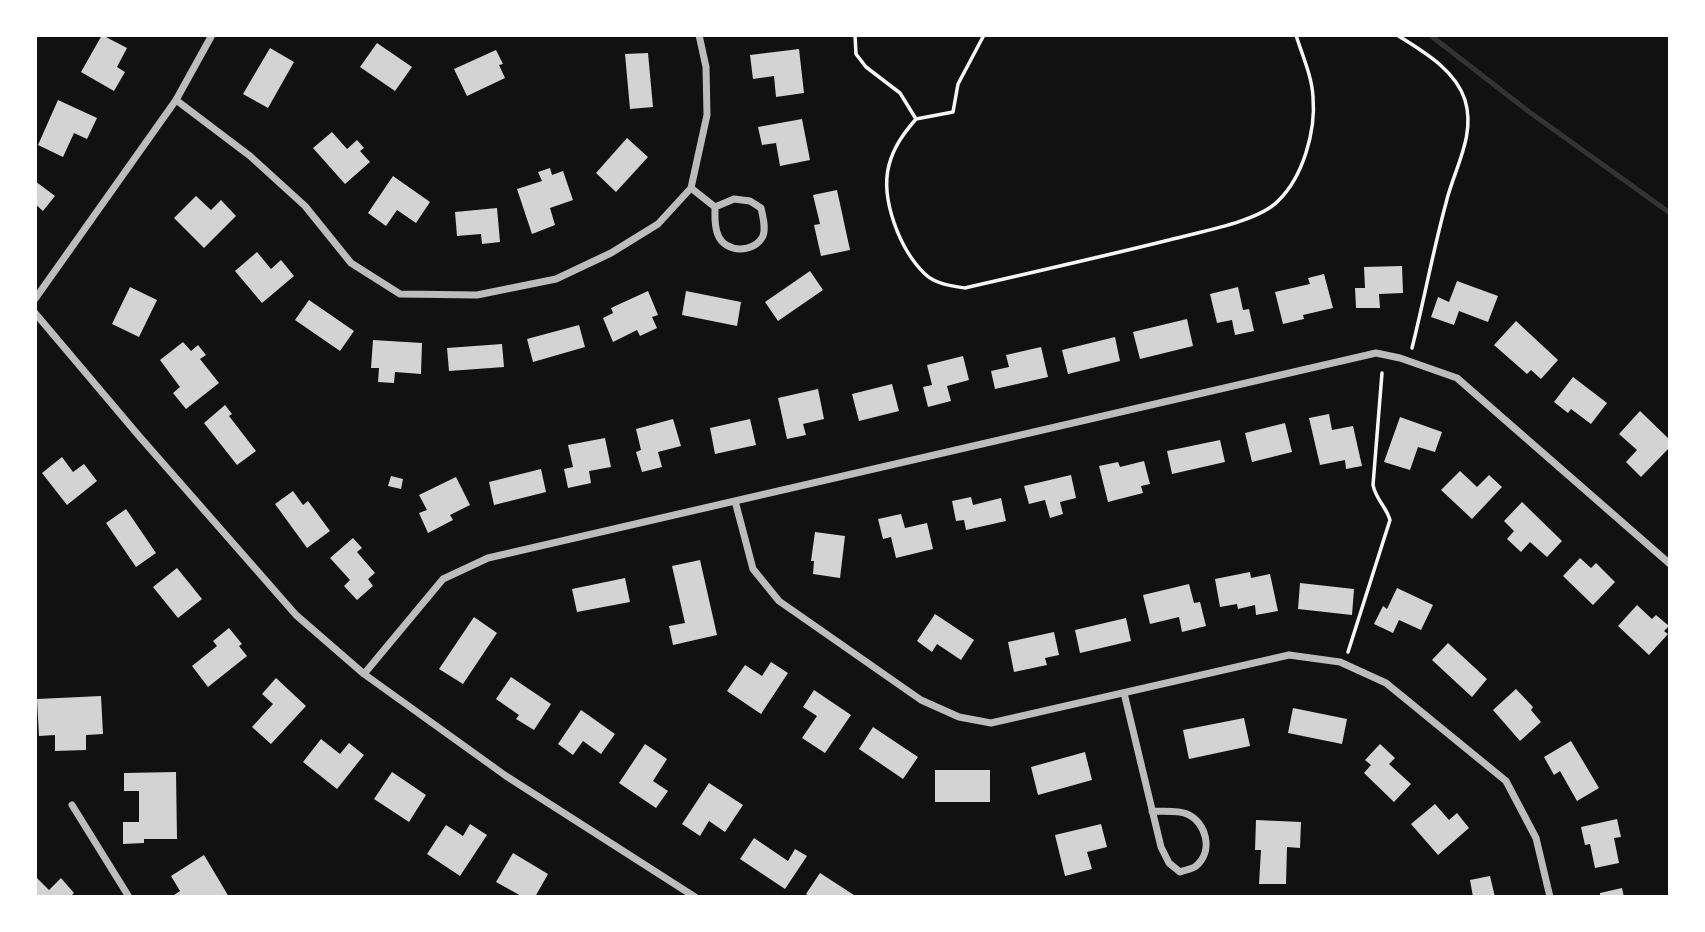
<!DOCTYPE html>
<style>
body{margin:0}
#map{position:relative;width:1705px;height:932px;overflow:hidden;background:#111;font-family:Rubik,sans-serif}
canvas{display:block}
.frame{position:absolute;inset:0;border:37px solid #fff;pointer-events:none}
</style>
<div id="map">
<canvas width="1705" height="932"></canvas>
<div class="frame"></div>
</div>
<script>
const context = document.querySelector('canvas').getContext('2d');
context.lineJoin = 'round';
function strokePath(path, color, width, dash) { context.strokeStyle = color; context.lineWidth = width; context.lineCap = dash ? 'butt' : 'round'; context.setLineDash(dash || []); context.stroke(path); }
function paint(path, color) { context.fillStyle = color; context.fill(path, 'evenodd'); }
const stream = new Path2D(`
 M1430 35 1528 111 1670 213`);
const building = new Path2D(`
 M102 35 127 48 117 67 125 72 114 91 81 72Z
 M377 43 412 67 395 91 360 67Z
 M270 48 294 62 268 108 243 94Z
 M799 49 804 93 776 97 774 76 753 79 750 55Z
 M496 50 503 64 499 65 505 78 467 96 454 69Z
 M648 53 653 107 630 109 625 54Z
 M58 100 97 118 87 139 74 133 63 157 38 145Z
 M802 119 810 160 780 166 776 143 762 145 758 127Z
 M332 132 347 149 357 140 364 148 360 151 370 162 345 184 313 148Z
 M627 138 648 157 616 192 596 173Z
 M550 168 552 175 563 171 573 200 550 208 555 225 532 234 517 189 542 181 538 172Z
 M393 176 430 202 416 223 397 210 386 226 368 213Z
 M35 181 55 196 43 211 35 204Z
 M837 190 850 250 821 256 814 225 820 224 813 195Z
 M196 196 211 210 221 200 236 216 204 248 174 218Z
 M497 208 500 242 482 244 481 234 457 236 455 212Z
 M257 252 271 269 281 260 294 276 262 303 235 271Z
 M1402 266 1403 293 1379 294 1380 308H1356L1355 288H1365L1364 267Z
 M810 271 823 290 778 321 765 302Z
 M1324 274 1333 308 1303 315 1304 319 1283 324 1275 292 1310 284 1308 278Z
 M1457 281 1498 296 1488 322 1459 311 1454 325 1431 317 1438 297 1449 302Z
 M130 287 157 300 139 337 112 324Z
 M1238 287 1243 310 1249 309 1254 331 1235 335 1232 320 1217 323 1210 294Z
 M648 291 658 315 652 317 657 328 640 336 637 330 613 342 603 318 613 313 611 308Z
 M686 291 741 302 737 326 682 315Z
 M309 300 354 331 340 351 295 320Z
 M1187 319 1193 346 1140 359 1133 332Z
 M1516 321 1558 360 1541 379 1531 370 1527 374 1494 345Z
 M579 325 585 347 533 362 527 339Z
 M1115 337 1120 361 1068 374 1062 350Z
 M373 340 422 343 421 374 395 372 394 383 378 382 379 368H371Z
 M183 342 191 351 198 345 206 355 200 359 219 383 186 409 173 393 180 387 160 360Z
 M502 344 504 367 449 371 447 348Z
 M1041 347 1048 377 995 389 991 371 1009 367 1006 355Z
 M963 356 969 380 947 386 951 401 928 407 923 387 932 385 927 365Z
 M1573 377 1607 403 1591 424 1571 409 1568 413 1554 402Z
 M892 384 899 411 859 421 852 394Z
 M818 389 824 419 803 424 806 435 787 439 778 398Z
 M225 405 232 414 229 416 256 451 237 465 204 423Z
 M1640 411 1670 440V447L1641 477 1626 462 1637 450 1619 434Z
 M1329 414 1332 430 1353 426 1362 466 1346 469 1345 460 1320 465 1309 418Z
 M1400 417 1442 432 1435 452 1418 447 1410 470 1384 462Z
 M673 419 681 446 658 452 662 467 642 472 636 452 641 450 636 429Z
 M750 419 756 445 715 454 710 428Z
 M1285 423 1292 452 1252 462 1245 433Z
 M605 438 611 467 589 471 591 483 568 488 564 469 573 467 568 445Z
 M1220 440 1225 462 1172 474 1167 451Z
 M62 457 73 472 84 464 97 481 67 505 42 473Z
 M1144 461 1150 484 1141 486 1143 493 1108 502 1099 466 1118 462 1120 467Z
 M541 469 546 492 494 505 489 482Z
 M1460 471 1477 487 1489 475 1502 487 1472 519 1441 490Z
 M1071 475 1076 498 1060 502 1063 514 1050 518 1045 500 1029 504 1024 486Z
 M391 476 403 479 401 489 388 486Z
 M456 477 470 505 450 515 453 520 428 533 419 513 427 510 419 495Z
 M293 491 303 505 308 501 330 531 307 548 275 504Z
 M971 497 973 505 1001 498 1006 521 966 530 964 520 956 521 952 501Z
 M1522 502 1562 541 1547 557 1530 542 1521 552 1507 539 1514 531 1504 521Z
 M126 509 156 553 136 567 106 523Z
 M901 514 905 528 927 523 933 549 896 558 891 537 883 539 878 519Z
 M815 532 845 536 840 578 813 574 814 561H811Z
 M353 538 362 548 357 552 375 573 368 579 373 586 357 600 344 586 350 580 330 558Z
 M1580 558 1591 568 1596 563 1615 582 1593 605 1563 576Z
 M700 560 717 635 673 645 669 626 685 623 672 566Z
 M177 568 202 599 178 618 153 587Z
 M1250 572 1251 578 1270 574 1278 611 1256 615 1255 605 1238 609 1237 604 1220 607 1215 579Z
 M625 578 630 602 577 612 572 589Z
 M1300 583 1354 589 1352 615 1298 609Z
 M1189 584 1194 603 1200 602 1206 626 1182 632 1179 617 1150 624 1143 595Z
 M1397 588 1433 605 1421 630 1399 620 1393 633 1374 624 1383 606 1387 609Z
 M1637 605 1652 619 1656 615 1669 626 1664 631 1668 634 1649 655 1618 626Z
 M935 614 974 640 961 660 937 644 932 652 917 641Z
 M474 617 497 633 463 684 439 669Z
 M1126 618 1131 641 1080 653 1075 630Z
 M229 628 242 644 239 646 247 656 208 687 192 666 217 646 213 641Z
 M1054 632 1059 655 1045 658 1047 665 1014 672 1008 642Z
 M1448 643 1487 679 1472 697 1432 660Z
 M771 662 788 673 761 714 727 691 745 665 762 676Z
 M511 677 551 704 534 730 516 719 519 715 496 699Z
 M276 678 306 706 271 744 252 727 273 704 262 694Z
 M1516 689 1533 707 1531 710 1541 722 1520 741 1493 710Z
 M814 690 851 715 825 753 802 738 817 716 803 707Z
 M101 696 103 734 86 735V750L55 751V735L39 736 37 699Z
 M1293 708 1347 719 1342 744 1288 733Z
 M581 710 615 734 601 754 583 741 573 755 558 744Z
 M1244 718 1250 746 1189 759 1183 730Z
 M873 727 918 757 903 779 859 749Z
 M321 739 340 754 349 743 364 755 337 789 303 762Z
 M1571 741 1599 788 1577 801 1560 771 1554 775 1544 757Z
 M645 744 667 759 653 781 668 791 656 808 619 783Z
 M1380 744 1395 758 1389 764 1411 784 1394 802 1364 773 1371 765 1365 760Z
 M1085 752 1092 780 1038 795 1031 767Z
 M935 770H990V802H935Z
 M176 772 177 839H144V843L123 844V822H139V791H124V773Z
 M392 772 426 795 409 822 374 799Z
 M709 783 743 805 725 832 709 821 700 836 682 824Z
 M1435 804 1449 820 1457 813 1469 828 1438 855 1411 824Z
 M1617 819 1621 837 1614 838 1619 863 1595 868 1590 844 1585 845 1581 827Z
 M1256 820 1301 822 1300 848 1287 847 1286 884H1259L1261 850H1255Z
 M470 824 487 835 460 876 427 854 446 825 463 836Z
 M1101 824 1107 847 1087 852 1092 869 1065 876 1055 835Z
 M754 838 788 861 795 849 807 856 785 889 740 859Z
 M513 853 548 874 535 897H523L496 882Z
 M204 855 229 897H171L180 891 171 876Z
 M820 873 857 897H811L806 894Z
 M35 876 49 890 61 878 74 893 70 897H35Z
 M1490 876 1495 897H1473L1470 880Z
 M1622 888 1624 897H1600V893Z`);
const path = new Path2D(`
 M855 35 856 54 866 67 900 93 916 119
 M984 35 958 84 953 112 916 119C904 133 894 146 889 165 880 199 900 250 925 274 935 284 952 286 965 288 1033 272 1101 257 1169 240 1198 232 1258 222 1278 201 1303 177 1316 131 1313 97 1312 76 1302 55 1296 35
 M1397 35C1422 51 1455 69 1465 100 1476 136 1454 169 1446 203 1433 251 1424 300 1412 348
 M1348 652 1390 520C1386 506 1376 500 1373 485L1382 373`);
const minor = new Path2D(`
 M176 100 250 156 305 206 351 263 400 294 477 295 556 279 611 253 658 224 691 188 707 115 706 67 699 35
 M691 188 715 207
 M734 199 750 201 761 208C763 217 766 228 763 236 754 254 725 253 718 235 714 226 715 217 715 207Z
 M35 299 176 100 212 35
 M35 313 139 436 296 615 364 674 506 776 695 897
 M735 501 753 569 779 601 921 700 959 717 991 723 1289 655 1340 662 1386 683 1506 781 1536 838 1550 897
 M364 674 443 579 488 558 1376 353 1400 358 1457 378 1670 564
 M1124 693 1161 847 1169 863 1180 872C1185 870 1193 869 1196 866 1214 851 1206 822 1187 814 1178 810 1162 812 1152 811
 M72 805 129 897`);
strokePath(stream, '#333', 5);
paint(building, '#d3d3d3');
strokePath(path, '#f5f5f5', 3.5);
strokePath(minor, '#bcbcbc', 7);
</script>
